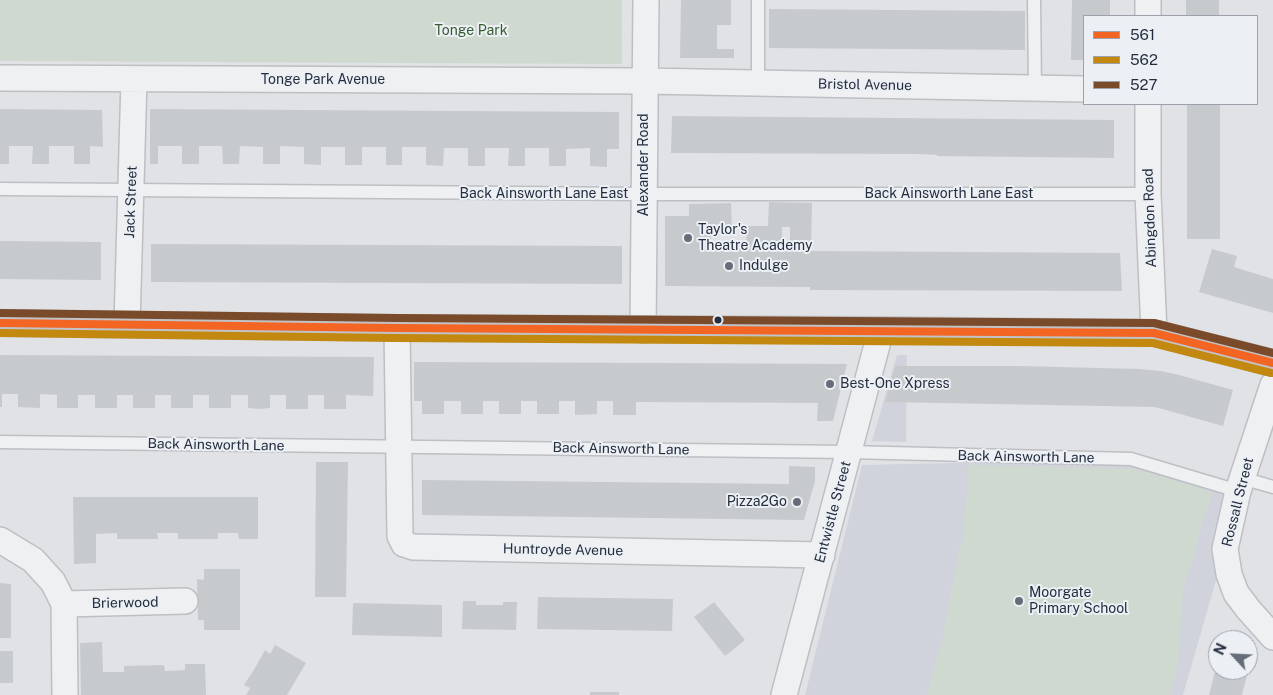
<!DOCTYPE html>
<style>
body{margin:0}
#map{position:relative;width:1273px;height:695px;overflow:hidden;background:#e0e2e5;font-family:"Public Sans",sans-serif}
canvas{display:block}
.legend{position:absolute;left:1083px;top:15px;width:175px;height:90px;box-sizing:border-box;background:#ecf0f5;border:1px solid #9ca2ac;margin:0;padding:6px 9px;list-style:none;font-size:15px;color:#252e3f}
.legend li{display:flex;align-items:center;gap:10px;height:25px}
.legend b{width:25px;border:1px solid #9ca2ac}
.north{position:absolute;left:1208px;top:630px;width:50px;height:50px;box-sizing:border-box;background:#ecf0f5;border:1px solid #9ca2ac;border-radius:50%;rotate:295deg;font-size:14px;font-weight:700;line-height:20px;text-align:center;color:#252e3f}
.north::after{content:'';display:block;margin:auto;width:18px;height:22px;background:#666d79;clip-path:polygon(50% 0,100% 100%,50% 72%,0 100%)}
</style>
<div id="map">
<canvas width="1273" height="695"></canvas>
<ul class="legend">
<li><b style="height:6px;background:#f26522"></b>561</li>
<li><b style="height:6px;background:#c28810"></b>562</li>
<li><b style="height:6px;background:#7a4b2a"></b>527</li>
</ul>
<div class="north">N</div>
</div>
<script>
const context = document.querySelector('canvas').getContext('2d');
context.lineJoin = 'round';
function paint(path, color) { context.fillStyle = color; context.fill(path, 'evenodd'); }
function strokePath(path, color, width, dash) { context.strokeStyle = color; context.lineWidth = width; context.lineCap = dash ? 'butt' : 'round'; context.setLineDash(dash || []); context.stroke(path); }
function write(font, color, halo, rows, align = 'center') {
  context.font = font + ' "Public Sans",sans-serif'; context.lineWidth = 4; context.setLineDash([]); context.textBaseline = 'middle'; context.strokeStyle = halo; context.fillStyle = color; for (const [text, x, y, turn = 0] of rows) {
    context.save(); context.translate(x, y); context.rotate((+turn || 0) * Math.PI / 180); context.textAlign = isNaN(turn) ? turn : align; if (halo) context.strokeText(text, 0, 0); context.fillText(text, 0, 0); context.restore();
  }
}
const built = new Path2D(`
 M897 355H907L906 442 872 441Z
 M1131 459 1238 491 1225 549 1183 695H805L862 465Z`);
const green = new Path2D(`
 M0 0H622V64L0 61Z
 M968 465 1136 469 1212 492 1183 591 1178 663 1170 695H927L943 636 959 551 964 537 963 521 966 509Z`);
const building = new Path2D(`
 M681 0H731V25H717V49H734V58H680Z
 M1072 0H1110V16H1084V60H1071Z
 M1186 0H1219V16H1186Z
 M769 9 1025 11V50L769 48Z
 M1187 104H1220V239H1187Z
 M0 109 102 110 103 147 90 146V164H74V146H49V164H32L33 146H9V164H0Z
 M150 109 619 112V149H607V167L590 166V148L566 149V166H549V148H525V166H508L509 148H485V166H468V148H444L443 166 426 165V147H402V165H386V147H362V165H345V147H321V165L304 164V147L280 146V164H263V147L240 146 239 164H223L222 146H199V164H182V146H158V164H150Z
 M672 116 1114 120V158L937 156V155L919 154 671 153Z
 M769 202 812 203 811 251 1120 253 1122 291 810 290V287L665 286V216H689V204L731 203 732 230H711V247H746L747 226H768ZM782 227H790V248H782Z
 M0 241 101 242V280L0 279Z
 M151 244 622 246V284L151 282Z
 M1212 249 1237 256 1234 267 1273 279V313L1199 292Z
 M0 355 374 357 373 396 346 395V409H324V395H308V409H286V395H270V408L259 409 248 408V395H231V408H209V395H193V408H171V395H155V408H133V395H117V408H95V395H78V408H57V395L40 394V408L18 407V394H2V407H0Z
 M414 362 662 363 847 364 833 421H817L818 403 636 402V415H613V401H597V414L575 415V401H559V414H537V401H521V414H499V401H483V414H461V401H444V414H422V401H414Z
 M895 366H1020L1139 369 1161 371 1179 375 1233 390 1223 426 1155 407 885 402Z
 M316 462H348L346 597H315Z
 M789 466 815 467V481L804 520 422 515V480L789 484Z
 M73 497H258V539H239L238 533H218V539H178V533H157L158 539H117V533L96 534V563L74 564Z
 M204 569H240V630H204V620H198L197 579 204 580Z
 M0 583 11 584V638H0Z
 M538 597 673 599 672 631 537 629Z
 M463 601H476V605H503V602H517L516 630 462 629Z
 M714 602 745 640 725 656 694 617Z
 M353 603 442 605V637L352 635Z
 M102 642 103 672H124V666L164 665 165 671 185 670V664H205L206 695H81L80 643Z
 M275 645 306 663 287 695H246L250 688 244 685 255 668 265 650 270 654Z
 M0 651H13V683H0Z
 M1216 667 1218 670H1228L1247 675 1242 695H1209Z
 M590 692H619V695H590Z`);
const service = new Path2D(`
 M758 0V83
 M1034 0 1035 89
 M0 189 644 194H1148
 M0 442 849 452 1131 459 1238 491
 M1242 478 1273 487`);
const minor = new Path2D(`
 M1148 0V16
 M0 78 645 81 1084 89
 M1148 104V194L1154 333
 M127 324 134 79
 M397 328 400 536 404 544 413 547 822 555
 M643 330 646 0
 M1273 385 1238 491 1225 549 1229 574 1236 593 1248 609 1273 637
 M0 540 33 560 53 582 64 604 65 695
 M64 604 185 601
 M784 695 881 330`);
const secondary = new Path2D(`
 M0 323 397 328 881 330 1154 333 1273 363`);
const bus1 = new Path2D(`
 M0 323 397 328 1154 333 1273 363`);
const bus2 = new Path2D(`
 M0 333 397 338 1153 343 1271 373`);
const bus3 = new Path2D(`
 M0 313 397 318 1154 323 1273 353`);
const markers = [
 [688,238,5,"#666d79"],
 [729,266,5,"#666d79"],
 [718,320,4.5,"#252e3f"],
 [830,384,5,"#666d79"],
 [797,502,5,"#666d79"],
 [1019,601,5,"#666d79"]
];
const parkNames = [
 ["Tonge Park",471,31]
];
const streetNames = [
 ["Tonge Park Avenue",323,80],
 ["Bristol Avenue",865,85,1],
 ["Alexander Road",644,165,-90],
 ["Back Ainsworth Lane East",544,194],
 ["Back Ainsworth Lane East",949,194],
 ["Jack Street",131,202,-88],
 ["Abingdon Road",1150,218,-92],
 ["Back Ainsworth Lane",216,445,1],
 ["Back Ainsworth Lane",621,449,1],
 ["Back Ainsworth Lane",1026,457,1],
 ["Rossall Street",1238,502,-76],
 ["Entwistle Street",833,512,-75],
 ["Huntroyde Avenue",563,550,1],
 ["Brierwood",125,603,-1]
];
const poiNames = [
 ["Taylor's",698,230],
 ["Theatre Academy",698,246],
 ["Indulge",739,266],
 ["Best-One Xpress",840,384],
 ["Pizza2Go",787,502,"right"],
 ["Moorgate",1029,593],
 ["Primary School",1029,609]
];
paint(built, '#d0d3db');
paint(green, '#d0d9cf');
paint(building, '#c7cacd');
strokePath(service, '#bdbfc3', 15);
strokePath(minor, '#bdbfc3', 28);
strokePath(service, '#eff0f2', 12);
strokePath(minor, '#eff0f2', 25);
strokePath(secondary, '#c1c3c8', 28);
strokePath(bus1, '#f26522', 8);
strokePath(bus2, '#c28810', 8);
strokePath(bus3, '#7a4b2a', 8);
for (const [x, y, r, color] of markers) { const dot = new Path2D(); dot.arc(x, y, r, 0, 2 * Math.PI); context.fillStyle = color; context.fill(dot); strokePath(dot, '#ecf0f5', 2); }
write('14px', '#385c32', '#ecf0f5', parkNames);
write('14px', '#252e3f', '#ecf0f5', streetNames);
write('14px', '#252e3f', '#ecf0f5', poiNames, 'left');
</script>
